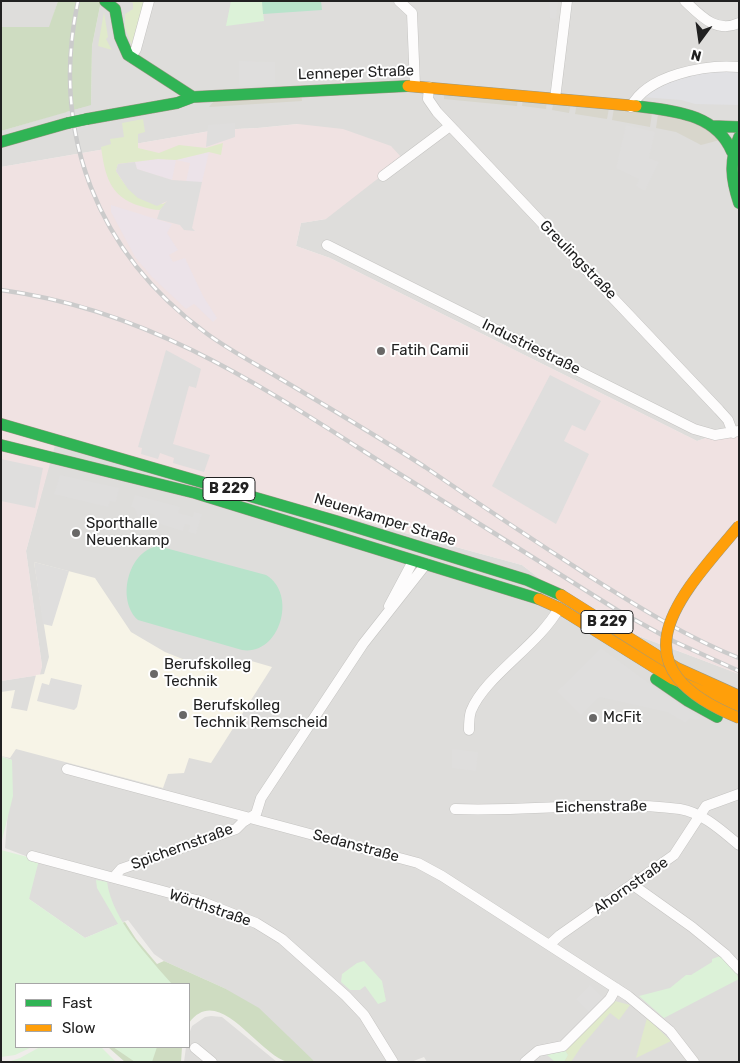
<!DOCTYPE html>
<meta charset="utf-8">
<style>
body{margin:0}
#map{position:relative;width:740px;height:1063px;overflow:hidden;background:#efedea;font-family:Rubik,sans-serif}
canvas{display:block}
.frame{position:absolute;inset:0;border:2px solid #212121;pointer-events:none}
.legend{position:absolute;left:15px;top:983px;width:175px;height:65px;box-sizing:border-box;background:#fff;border:1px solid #a6a6a6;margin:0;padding:6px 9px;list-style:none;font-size:15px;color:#212121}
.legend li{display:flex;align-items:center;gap:10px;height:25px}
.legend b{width:25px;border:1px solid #a6a6a6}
.north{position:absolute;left:675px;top:15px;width:50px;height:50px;-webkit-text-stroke:4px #fff;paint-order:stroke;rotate:194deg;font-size:14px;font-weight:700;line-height:20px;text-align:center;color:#212121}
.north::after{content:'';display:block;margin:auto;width:18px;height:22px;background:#212121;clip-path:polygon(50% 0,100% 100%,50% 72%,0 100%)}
</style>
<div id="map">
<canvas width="740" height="1063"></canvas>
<div class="frame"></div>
<ul class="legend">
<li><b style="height:6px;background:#30b455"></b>Fast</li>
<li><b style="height:6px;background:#ff9f0a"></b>Slow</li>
</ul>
<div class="north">N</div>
</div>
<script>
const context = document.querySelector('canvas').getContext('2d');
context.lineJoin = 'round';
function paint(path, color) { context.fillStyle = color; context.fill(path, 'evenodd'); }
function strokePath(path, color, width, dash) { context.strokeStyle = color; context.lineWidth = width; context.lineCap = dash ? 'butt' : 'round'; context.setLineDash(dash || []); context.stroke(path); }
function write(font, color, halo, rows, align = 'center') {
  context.font = font + ' Rubik,sans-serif'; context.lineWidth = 4; context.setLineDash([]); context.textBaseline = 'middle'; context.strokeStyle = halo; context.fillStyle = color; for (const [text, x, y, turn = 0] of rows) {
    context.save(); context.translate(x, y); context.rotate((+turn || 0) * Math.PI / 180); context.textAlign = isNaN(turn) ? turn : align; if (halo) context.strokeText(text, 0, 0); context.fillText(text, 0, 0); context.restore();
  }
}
const residential = new Path2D(`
 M1 1H58L50 27H1Z
 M101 1H739V427L697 441 330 258 296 246 301 223 326 219 298 124 258 128 216 130 1 167V131L91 104 92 46Z
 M56 438 522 565 591 618 739 674V1062H427L424 1057 411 1062H315L224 988 164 961 154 954 128 920 85 938 29 899 31 858 5 848 12 760 1 756V681L39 675 42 666 26 551Z
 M211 1016 222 1017 277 1062H184L186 1047H189V1034L192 1026 205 1017Z`);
const commercial = new Path2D(`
 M298 124 343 129 391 146 403 159 326 219 301 223 296 246 330 258 697 441 739 427V674L591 618 522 565 57 438 26 551 42 666 40 675 1 681V167L216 130 258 128Z`);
const industrial = new Path2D(`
 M209 152 202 182H186L190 163 176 160 172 180 137 169 135 162 158 159 176 160Z
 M111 205 172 224 167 233 178 250 169 255 173 262 185 258 203 296 217 318 213 322 194 304 186 309 152 277 135 257 111 212Z`);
const education = new Path2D(`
 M34 562 95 578 131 632 165 652 190 662 214 667 231 666 248 660 272 667 211 763 189 758 184 773 168 774 163 788 16 749 10 758 1 756V692L15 690 11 708 27 711 36 675 44 674 49 657Z`);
const construction = new Path2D(`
 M444 91 518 97 517 106 444 99Z
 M301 92 302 101 209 107 217 97Z
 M523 98 547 100 546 109 522 106Z
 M554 100 571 102 569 113 552 110Z
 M577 103 609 108 607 119 575 114Z
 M614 108 652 113 650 127 612 120Z
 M658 114 696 122 720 140 701 145 676 132 656 128Z`);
const grass = new Path2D(`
 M129 1H146L132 46 125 28V14L133 9V3Z
 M104 12 108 37 106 39 112 50 98 46Z
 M143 119 145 132 138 134V148L159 153 179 145 206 148 223 143 221 155 209 152 176 160 158 159 118 164 116 171C131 195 137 198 163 204L168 201 160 210C153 210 147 208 140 206 110 197 105 176 101 147L111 144 110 139 124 137 122 123Z
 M611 1000 630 1005 619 1020 610 1013 581 1047 571 1062H564L568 1055 564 1049Z
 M647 1018 671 1041 636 1058Z`);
const forest = new Path2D(`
 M58 1H101L92 46 91 105 1 131V27H49Z
 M125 922 136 939 157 964 164 961 224 988 259 1008 315 1062C307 1062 296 1063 288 1062 258 1055 219 982 189 1023V984H156L118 924Z
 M108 1047H182L181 1062H125Z`);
const park = new Path2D(`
 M231 1H262L264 21 226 26Z
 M2 757 12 760 13 796 1 844Z
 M1 850 39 860 29 899 85 938 118 924 97 888 96 880 107 882C113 921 147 955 172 984H16V1047H32L15 1055 1 1057Z
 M720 956 737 975 739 979 664 1018 639 996 670 988 686 975H691L712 962V959Z
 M364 961 382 981 386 1001 378 1004 365 986 360 990H350L341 982 342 974 357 963Z
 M40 1047H101L116 1062H8L20 1058Z
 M113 1047H157L152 1062H135Z
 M564 1049 568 1055 564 1062H555L546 1054Z`);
const pitch = new Path2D(`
 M262 1H321L322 10 263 14Z
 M158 546 266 575C298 594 280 656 242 650L138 620C116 600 128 551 158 546Z`);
const parking = new Path2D(`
 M549 1H558L556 19 550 18Z
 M239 61 275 62V84L239 86Z
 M235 123V137L206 147 208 125Z
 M626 125 655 132 649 158 659 162 645 191 636 186 639 179 616 168Z
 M135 162 137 169 172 180 202 182 192 228 195 231 184 230 180 225 157 219 160 210 167 201 157 206 138 198 128 189 116 171 118 164Z
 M166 350 201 369 196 388 189 386 173 444 210 455 204 472 173 463 174 458 160 453 158 459 141 454 142 448 138 447Z
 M550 375 601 401 585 431 572 425 564 441 589 454 556 524 492 486Z
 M1 459 43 468 35 508 1 501Z
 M60 475 119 488 116 502 110 501 108 507 54 494Z
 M135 495 180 507 178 513 193 517 194 512 202 514 196 534 188 532 190 525 185 524 183 531 154 522 155 515 149 513 153 527 140 524 135 508 131 507Z
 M34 562 69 571 52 626 43 624Z
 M601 648 664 694 701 718 696 720 690 718 686 723 667 712 600 697 581 715 557 691Z
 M51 678 82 685 77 707 74 710 37 701 42 683 49 685Z
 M452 749 478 752 476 771 452 768Z
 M590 985 603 997V1000L590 1013 576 999Z`);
const plaza = new Path2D(`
 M739 70V105L695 104 681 100 642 97 674 80 703 71Z`);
const pier = new Path2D(`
 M85 107 88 129 70 136 66 112Z`);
const street = new Path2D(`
 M399 1 412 13 415 86
 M685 1C700 15 716 34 739 23
 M131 57 136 49 149 1
 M429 87 428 99 437 112 719 410 728 420 733 433
 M555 99 567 1
 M631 107C647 75 706 64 739 67
 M383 176 450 126
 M327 245 694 429 715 435 739 431
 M389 606 413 561
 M469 730C469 724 469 717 471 711 485 676 539 645 559 608
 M67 769 418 863 442 876 628 996 670 1031 694 1062
 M455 809C530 812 605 800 680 809 703 813 721 830 739 845
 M32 856 200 901 256 923 282 939 346 996 364 1015 393 1062
 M114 877 121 869 236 829 243 822 256 814 261 798 363 644 426 564
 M633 885 692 927 725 954 739 969
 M549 945 560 935 674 855 706 806 739 794
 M195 1048 212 1062
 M525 1062 538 1051 563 1046 610 999 616 988`);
const fast = new Path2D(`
 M105 1 115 9 120 37 128 55 193 97
 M636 106C673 111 716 113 732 152
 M87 119 177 103 193 97 408 86
 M712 126 739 127
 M739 137C729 161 731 179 739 203
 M1 142 68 123
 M1 424 336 521 527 580 561 595
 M1 445 195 493 539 599
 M656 679 688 701 717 717`);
const slow = new Path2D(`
 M408 86 636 106
 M561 595 677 668 739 696
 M539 599 559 608 673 679 739 707`);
const rail = new Path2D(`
 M78 1C50 133 97 253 206 333 229 350 254 363 279 378 328 407 377 436 425 467 479 504 533 540 589 576 637 606 686 637 739 658
 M1 290C150 310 263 387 387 466 463 514 540 562 617 610L673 641 739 671`);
const fastBridge = new Path2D(`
 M68 123 87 119`);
const slowBridge = new Path2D(`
 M739 526C678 598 611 666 739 718`);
const markers = [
 [381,351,5,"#696867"],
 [76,533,5,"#696867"],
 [154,674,5,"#696867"],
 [183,715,5,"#696867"],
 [593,718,5,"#696867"]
];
const shields = [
 [229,489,52],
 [607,622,52]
];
const shieldNames = [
 ["B 229",229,489],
 ["B 229",607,622]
];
const streetNames = [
 ["Lenneper Straße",356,73,-2],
 ["Greulingstraße",578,260,46],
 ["Industriestraße",531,347,26],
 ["Neuenkamper Straße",385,520,17],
 ["Eichenstraße",601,807,-1],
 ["Sedanstraße",356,846,15],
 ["Spichernstraße",182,847,-20],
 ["Ahornstraße",631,886,-35],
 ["Wörthstraße",210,908,19]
];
const poiNames = [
 ["Fatih Camii",391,351],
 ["Sporthalle",86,524],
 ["Neuenkamp",86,541],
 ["Berufskolleg",164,665],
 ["Technik",164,682],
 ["Berufskolleg",193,706],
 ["Technik Remscheid",193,723],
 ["McFit",603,718]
];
paint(residential, '#dedddb');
paint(commercial, '#f0e2e2');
paint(industrial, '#ece3e9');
paint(education, '#f7f4e7');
paint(construction, '#d8d6cc');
paint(grass, '#e0eacb');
paint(forest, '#cedcc1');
paint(park, '#dcf2d8');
paint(pitch, '#b8e3cb');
paint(parking, '#dfdedd');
paint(plaza, '#e1e1e4');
paint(pier, '#dedddc');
strokePath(street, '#c5c4c2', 11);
strokePath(fast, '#999882', 12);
strokePath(slow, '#999882', 12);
strokePath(street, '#fdfcfc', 10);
strokePath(fast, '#30b455', 11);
strokePath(slow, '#ff9f0a', 11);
strokePath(rail, '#cbcbcb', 4.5);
strokePath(rail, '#fff', 2.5, [8]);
strokePath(fastBridge, '#999882', 12, []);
strokePath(slowBridge, '#999882', 12, []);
strokePath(fastBridge, '#30b455', 11);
strokePath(slowBridge, '#ff9f0a', 11);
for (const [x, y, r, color] of markers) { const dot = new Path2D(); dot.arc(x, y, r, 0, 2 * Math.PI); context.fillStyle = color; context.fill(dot); strokePath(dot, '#fff', 2); }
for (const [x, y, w] of shields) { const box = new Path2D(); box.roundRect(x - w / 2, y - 11.5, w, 23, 4); context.fillStyle = '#fff'; context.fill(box); strokePath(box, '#212121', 1); }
write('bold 14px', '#212121', null, shieldNames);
write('15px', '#212121', '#fff', streetNames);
write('15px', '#212121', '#fff', poiNames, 'left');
</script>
